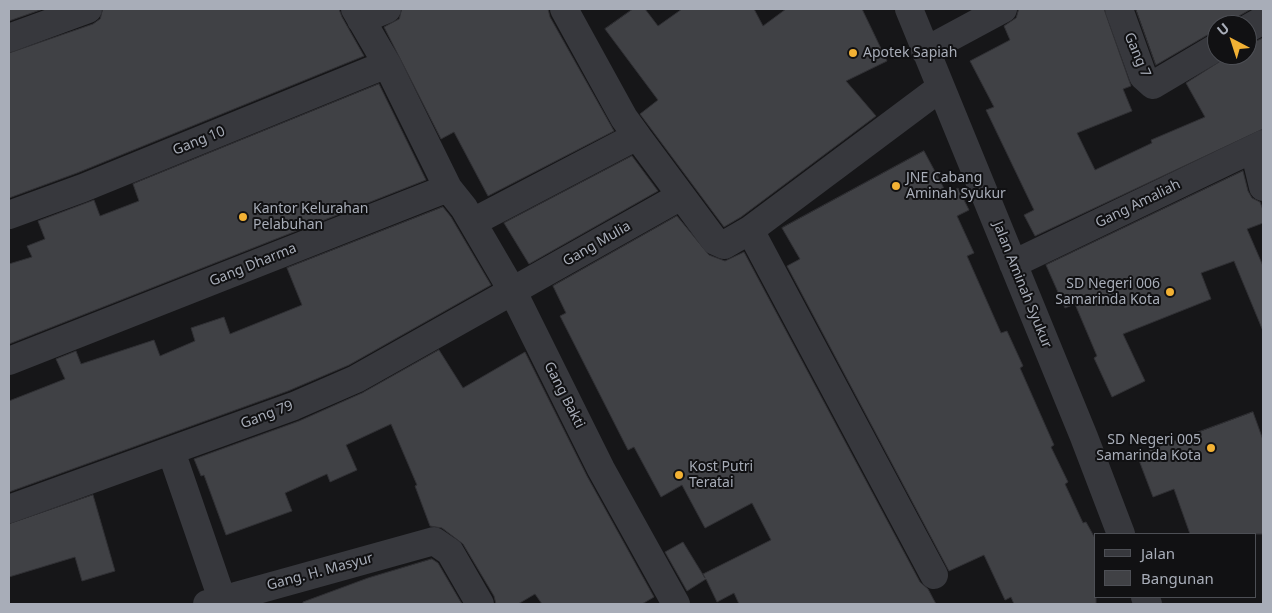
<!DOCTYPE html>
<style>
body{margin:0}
#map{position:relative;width:1272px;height:613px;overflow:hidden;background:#161618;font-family:"Noto Sans",sans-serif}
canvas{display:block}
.frame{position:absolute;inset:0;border:10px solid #a8adb8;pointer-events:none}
.legend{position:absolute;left:1094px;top:533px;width:162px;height:65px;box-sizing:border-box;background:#111113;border:1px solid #4d4f55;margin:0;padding:6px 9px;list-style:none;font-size:15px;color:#a8adb8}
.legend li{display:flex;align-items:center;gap:10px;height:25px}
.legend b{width:25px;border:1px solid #4d4f55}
.north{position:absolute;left:1207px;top:15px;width:50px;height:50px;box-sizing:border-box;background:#111113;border:1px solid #4d4f55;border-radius:50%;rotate:320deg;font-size:14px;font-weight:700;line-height:20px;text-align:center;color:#a8adb8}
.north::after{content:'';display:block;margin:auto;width:18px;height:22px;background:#f2b134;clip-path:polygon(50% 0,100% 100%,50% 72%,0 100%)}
</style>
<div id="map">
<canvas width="1272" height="613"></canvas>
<div class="frame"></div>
<ul class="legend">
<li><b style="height:6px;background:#37383d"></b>Jalan</li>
<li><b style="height:14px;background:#404145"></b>Bangunan</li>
</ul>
<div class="north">U</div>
</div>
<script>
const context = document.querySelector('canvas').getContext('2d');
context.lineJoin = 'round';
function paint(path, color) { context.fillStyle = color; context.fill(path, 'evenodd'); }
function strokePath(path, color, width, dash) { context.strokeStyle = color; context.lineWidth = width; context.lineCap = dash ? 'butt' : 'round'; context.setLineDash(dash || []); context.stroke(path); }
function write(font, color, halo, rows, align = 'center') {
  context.font = font + ' "Noto Sans",sans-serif'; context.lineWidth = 4; context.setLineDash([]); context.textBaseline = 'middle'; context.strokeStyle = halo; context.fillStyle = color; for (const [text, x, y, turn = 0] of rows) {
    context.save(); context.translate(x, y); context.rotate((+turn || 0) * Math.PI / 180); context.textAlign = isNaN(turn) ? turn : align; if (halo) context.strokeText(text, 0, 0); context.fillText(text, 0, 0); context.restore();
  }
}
const building = new Path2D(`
 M9 9H43L9 21Z
 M103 9H339L342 17 364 56 77 173 9 198V53L93 24 100 19Z
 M402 9H548L550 17 614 131 488 196 454 132 441 139 384 27 399 19Z
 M633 9H645L658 26 682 9H754L763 26 786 9H862L887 61 846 81 876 116 741 217 724 227 640 114 658 100 605 29Z
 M1019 9H1104L1131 86 1123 89 1132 111 1077 133 1095 170 1152 143 1151 140 1205 117 1186 83 1230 55H1247V45L1263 38V129L1035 236 1024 215 1034 210 986 110 994 107 970 61 1010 40 1004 26 1016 18Z
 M1136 9H1251L1239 16 1232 25H1217V31L1209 34 1156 65Z
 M379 84 426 180 9 344V264L32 257 27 246 45 239 38 221 94 200 100 216 139 201 133 184Z
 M924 151 947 194 958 188 969 210 957 216 974 253 967 256 1001 333 1007 331 1023 366 1020 368 1054 445 1051 447 1068 482 1065 484 1083 523 1086 522 1096 540V604H1014L1011 597 1005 600 984 555 949 571 787 266 800 259 782 228Z
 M632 156 658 191 529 264 504 223Z
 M1243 171 1248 191 1252 198 1260 202 1263 210V223L1247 229 1263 266V331L1234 261 1201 273 1211 299 1123 334 1145 381 1112 397 1094 358 1097 356 1075 304 1065 308 1046 265Z
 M443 207 451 217 491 285 349 365 288 391 9 492V401L65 379 56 359 76 351 81 364 154 340 160 356 195 341 191 328 224 317 230 334 302 305 287 268Z
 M677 216 709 255 725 261 744 252 920 582 928 589 936 604H739L734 593 717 602 706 579 687 591 665 552 683 542 705 578 703 574 771 540 752 503 705 528 682 485 661 497 634 447 628 450 560 316 566 313 553 286Z
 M439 350 463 388 525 352 587 476 654 597 642 604H542L535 594 518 604H496L494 596 463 544 442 528 430 526 415 486 417 485 391 424 346 445 357 470 330 482 327 474 285 493 292 511 226 535 204 475 201 476 194 459 299 421 362 393Z
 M1253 412 1263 440V534H1190L1174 489 1153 497 1137 455Z
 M93 495 115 571 82 581 75 557 9 577V524Z
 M432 559 438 563 462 604H303V602L368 578Z`);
const minor = new Path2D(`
 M355 9 387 64 448 188 464 208 513 292 601 469 676 604
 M909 9 1084 437 1121 534
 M1119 9 1143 76 1153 85 1217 47
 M361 20 387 9
 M1247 29 1263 20
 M9 38 88 9
 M925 51 1003 9
 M637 136 715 241 724 245 750 230 940 88
 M1257 162 1263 187
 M9 215 83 188 387 64
 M473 222 637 136 624 118 564 9
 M750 230 934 575
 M1013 264 1263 144
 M9 361 448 188
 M171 451 222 599
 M9 509 294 406 356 379 681 196
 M1145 597 1148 604
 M207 604 434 541 450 552 480 604`);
const markers = [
 [853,53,5,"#f2b134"],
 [896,186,5,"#f2b134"],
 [243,217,5,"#f2b134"],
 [1170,292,5,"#f2b134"],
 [1211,448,5,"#f2b134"],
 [679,475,5,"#f2b134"]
];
const poiNames = [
 ["Apotek Sapiah",863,53],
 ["JNE Cabang",906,178],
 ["Aminah Syukur",906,194],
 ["Kantor Kelurahan",253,209],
 ["Pelabuhan",253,225],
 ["SD Negeri 006",1160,284,"right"],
 ["Samarinda Kota",1160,300,"right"],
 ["SD Negeri 005",1201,440,"right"],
 ["Samarinda Kota",1201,456,"right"],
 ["Kost Putri",689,467],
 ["Teratai",689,483]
];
const streetNames = [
 ["Gang 7",1137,55,67],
 ["Gang 10",199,141,-22],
 ["Gang Amaliah",1138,204,-26],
 ["Gang Mulia",597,244,-30],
 ["Gang Dharma",253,265,-22],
 ["Jalan Aminah Syukur",1022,285,68],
 ["Gang Bakti",564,395,63],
 ["Gang 79",267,415,-21],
 ["Gang. H. Masyur",320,572,-15]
];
paint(building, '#404145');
strokePath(building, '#303034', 1);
strokePath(minor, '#37383d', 28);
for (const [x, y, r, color] of markers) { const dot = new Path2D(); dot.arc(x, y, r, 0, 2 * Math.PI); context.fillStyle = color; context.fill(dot); strokePath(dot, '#111113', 2); }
write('14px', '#a8adb8', '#111113', poiNames, 'left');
write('14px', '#a8adb8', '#111113', streetNames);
</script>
